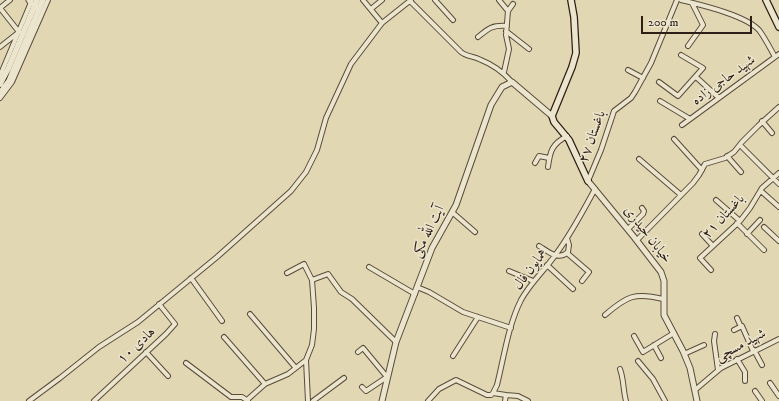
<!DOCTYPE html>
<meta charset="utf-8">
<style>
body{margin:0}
#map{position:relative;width:779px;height:401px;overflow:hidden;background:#e1d7b2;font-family:"IM FELL DW Pica",serif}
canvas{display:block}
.scale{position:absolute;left:641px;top:16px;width:111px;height:18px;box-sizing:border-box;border:2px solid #2d1e16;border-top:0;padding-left:5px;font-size:12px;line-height:14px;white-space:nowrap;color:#2d1e16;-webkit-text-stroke:3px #ece5cd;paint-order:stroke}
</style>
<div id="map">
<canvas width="779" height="401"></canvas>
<div class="scale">200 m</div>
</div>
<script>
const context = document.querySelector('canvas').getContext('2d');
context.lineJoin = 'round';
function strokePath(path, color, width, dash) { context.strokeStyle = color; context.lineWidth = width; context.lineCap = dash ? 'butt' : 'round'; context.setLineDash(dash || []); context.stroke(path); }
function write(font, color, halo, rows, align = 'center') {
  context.font = font + ' "IM FELL DW Pica",Amiri,serif'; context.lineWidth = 3; context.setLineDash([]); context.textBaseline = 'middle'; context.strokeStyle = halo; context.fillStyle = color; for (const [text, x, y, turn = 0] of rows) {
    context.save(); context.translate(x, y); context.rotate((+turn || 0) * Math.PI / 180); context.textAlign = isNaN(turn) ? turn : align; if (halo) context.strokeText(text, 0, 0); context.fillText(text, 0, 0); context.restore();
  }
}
const minor = new Path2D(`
 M363 0 382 23
 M435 0 453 20
 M499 0 508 11 506 35 509 49 504 72
 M681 0C701 5 745 15 759 30 765 38 770 48 775 57
 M410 1 461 52C467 57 474 56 481 60 494 65 503 72 512 82
 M0 8 19 32 0 47
 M0 8 10 0
 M371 9 382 0
 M508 11 513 4
 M506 31 529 49
 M478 37C489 28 492 25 507 26
 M688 46 703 25 692 3
 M628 70 643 78
 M0 76 32 0
 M696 77 719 98
 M659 82 678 96 703 68 681 55
 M0 98 12 82 48 0
 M660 101 690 119
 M762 121 772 133
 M682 125 779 54
 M674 139 702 170
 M740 145 779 184
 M727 156 741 172
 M639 159 681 195
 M535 163 539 156 549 158
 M548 167C550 151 552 144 567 136
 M588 181 601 150 614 111 631 98 635 92 651 63 677 0
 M761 191 779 207
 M716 200 740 221
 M452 212 475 232
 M737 223 764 250
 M764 227 779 241
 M628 229 643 214 644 211 642 208
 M702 234 713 246
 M747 234 760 220
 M637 240 693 183 699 175 705 164 725 158 734 152 742 142 758 126 779 107
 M539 246C549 252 558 261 568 252L569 245 567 238
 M567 253 589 272 582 281
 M547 265 573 289
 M369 267 415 294
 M711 270 700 258 740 221 750 208 762 188 779 173
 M509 271 533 281
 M287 273 304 264 312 280
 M191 278 222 321
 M417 287 429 292 463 312 511 328
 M250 314 295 367
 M605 315C627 296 635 292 663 299
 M737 318 741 327
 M734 330 742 326 753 351
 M715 334 714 341 718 370
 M634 336 643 352 674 333
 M224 337 265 384
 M654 345 661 358
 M754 350 762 365
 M146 352 168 376
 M358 352 363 348 387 377 366 391 362 387
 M684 354 704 345
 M453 356 478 317
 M737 359 745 372V381
 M638 361 653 379 665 401
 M186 363 231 397H242L248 401
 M620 369C624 380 623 390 626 401
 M770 383 779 396
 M695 390 721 368 779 339
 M755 391 762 401
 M493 393 497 385C504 357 508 326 521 300 530 283 545 270 556 254 571 234 583 211 595 189
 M506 395 518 396 528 401
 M247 400 265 384 288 374 306 360
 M29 401 60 378 99 347 138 322 217 257 291 191 306 172 317 150 326 118 351 64 382 23 411 0
 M94 401 166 334 175 324 159 304
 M308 401 306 360 312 345 314 329V308L312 280 328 274 341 292 352 299 396 342
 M313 401 344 378
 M428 401 439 389 456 380 487 395H491L493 393 506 395 505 401`);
const tertiary = new Path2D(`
 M29 0 31 3 37 7
 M588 181 634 237 661 272 664 281V315L683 351 690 368 697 401
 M382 401 396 342 432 248 456 205 491 105 502 87 512 82 552 116`);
const secondary = new Path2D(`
 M571 0 574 17 576 53 572 67 552 116 554 122 569 140 588 181
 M766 0 779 27
 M0 84 8 69 37 0
 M0 93 9 81 43 0`);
const streetNames = [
 ["شهید حاجی زاده",724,81,-36],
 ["باغستان ۲۷",593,137,-70],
 ["باغستان ۲۱",724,217,-47],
 ["آیت الله مکی",429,232,-64],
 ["خیابان حیدری",647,235,52],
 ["همایون فال",531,270,-53],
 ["هادی ۱۰",137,346,-43],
 ["شهید مسچی",741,346,-28]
];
strokePath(minor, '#5a4c3d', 6);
strokePath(tertiary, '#5a4c3d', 7);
strokePath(secondary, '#2d1e16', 8);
strokePath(minor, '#ece5cd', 4);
strokePath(tertiary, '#ece5cd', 5);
strokePath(secondary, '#ece5cd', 5.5);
write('14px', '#2d1e16', '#ece5cd', streetNames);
</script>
